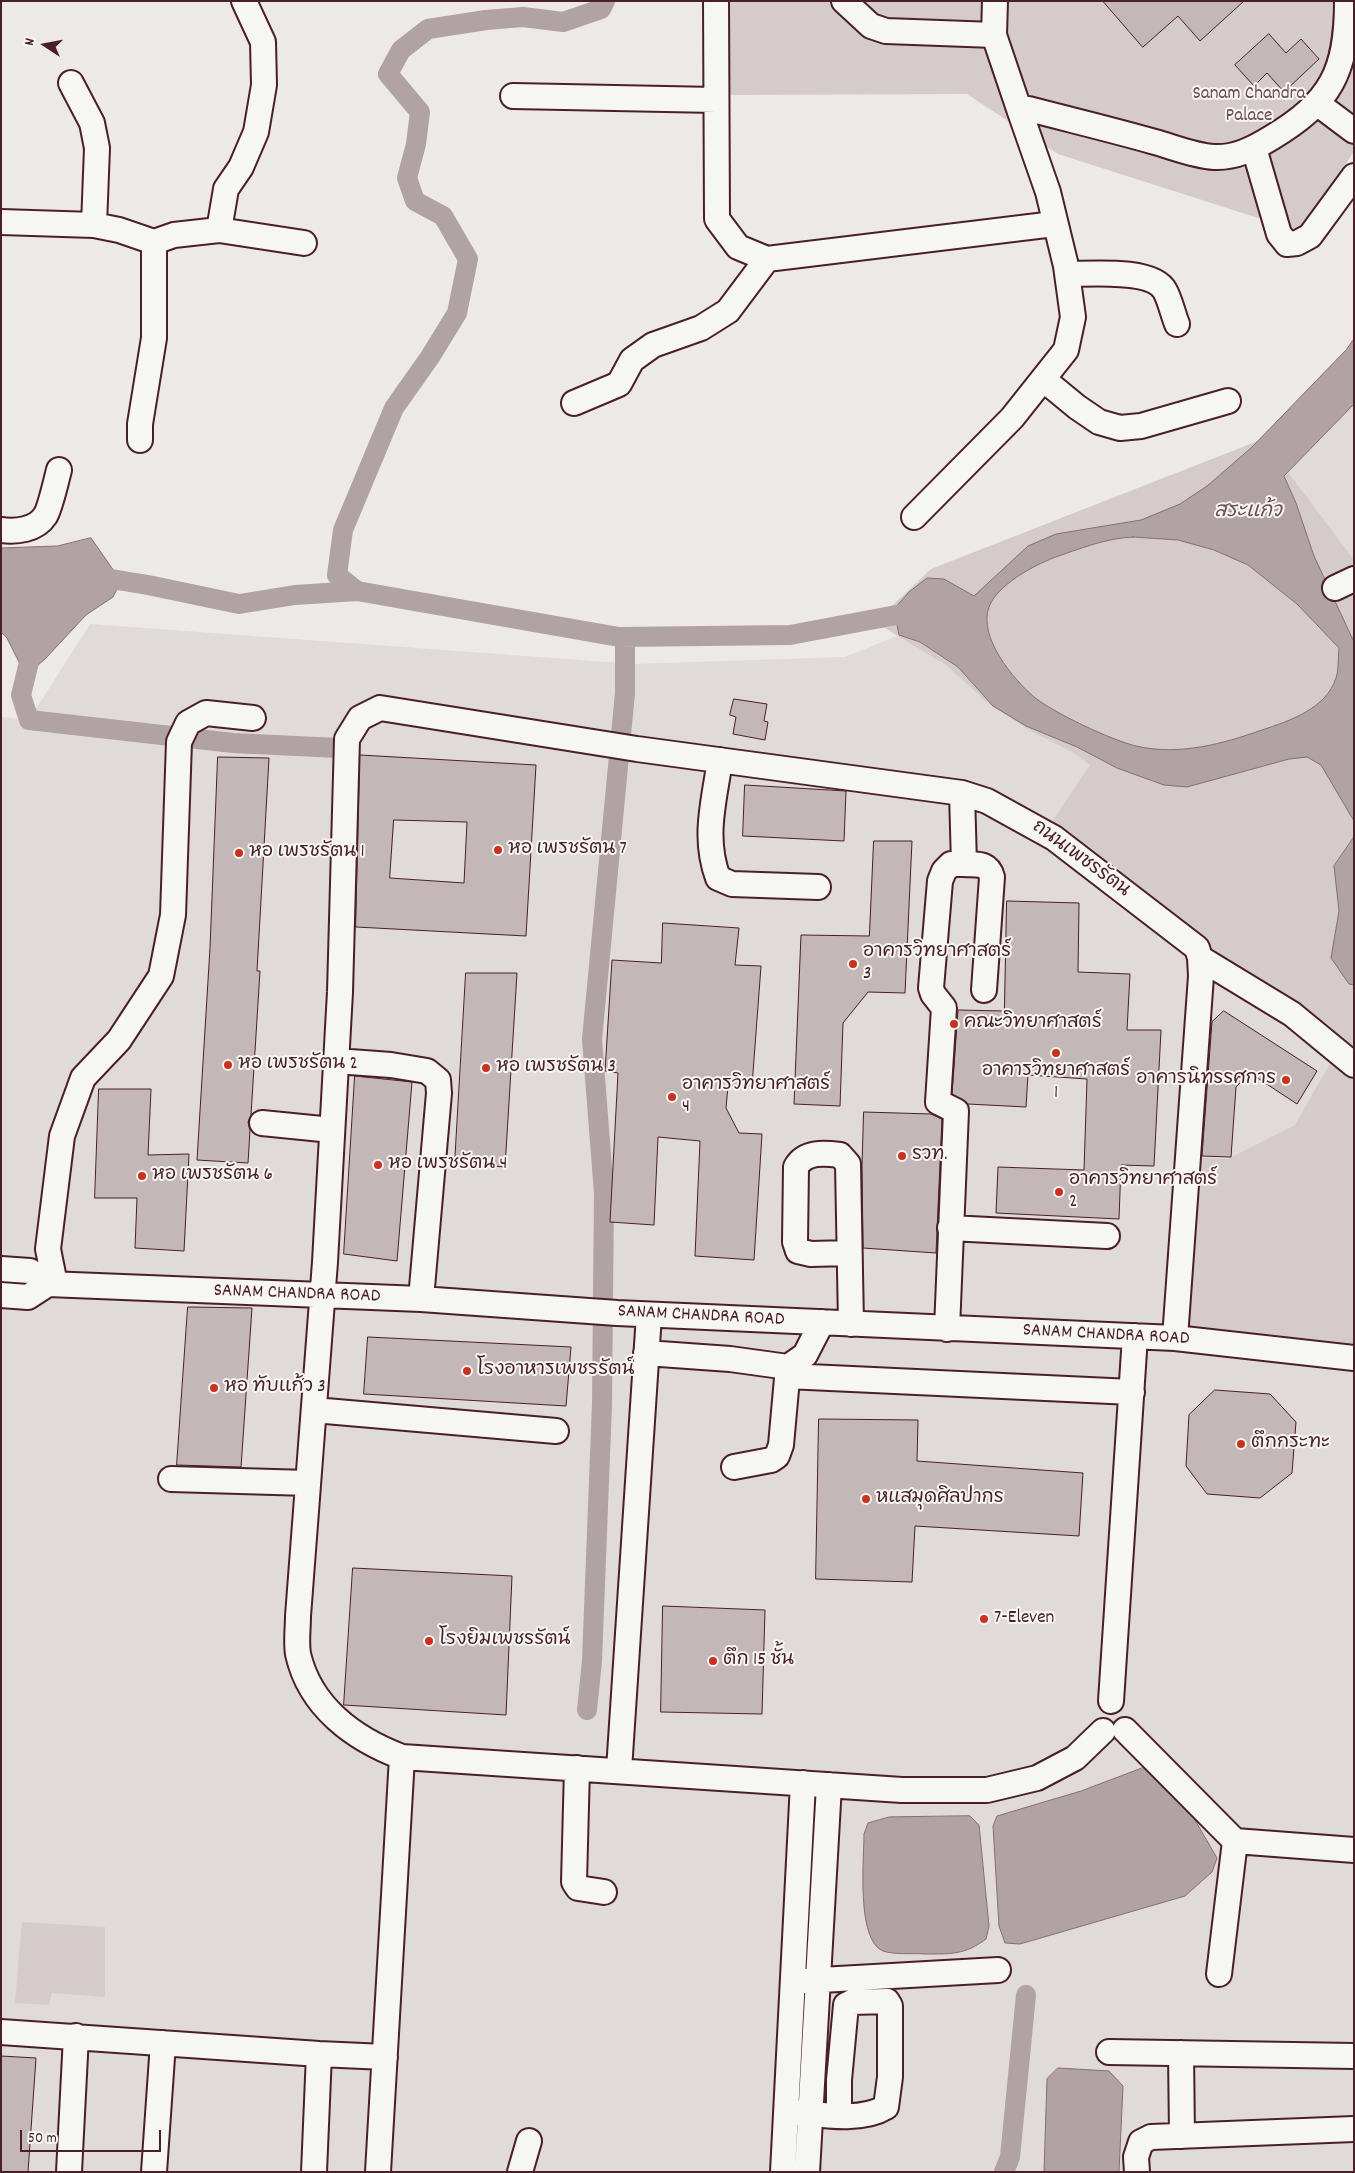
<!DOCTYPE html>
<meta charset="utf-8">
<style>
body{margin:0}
#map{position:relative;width:1355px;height:2173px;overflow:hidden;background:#ece9e6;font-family:Dekko,sans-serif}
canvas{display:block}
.frame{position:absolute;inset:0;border:2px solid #4a1f2b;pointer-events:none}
.north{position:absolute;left:20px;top:20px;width:50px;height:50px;-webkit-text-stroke:4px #f6f6f2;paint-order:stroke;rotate:281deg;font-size:14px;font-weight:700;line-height:20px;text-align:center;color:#4a1f2b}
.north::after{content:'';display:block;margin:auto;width:18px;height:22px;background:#4a1f2b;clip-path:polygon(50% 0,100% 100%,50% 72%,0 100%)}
.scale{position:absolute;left:20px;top:2130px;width:141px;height:22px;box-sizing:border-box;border:2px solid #4a1f2b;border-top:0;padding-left:6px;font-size:15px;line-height:18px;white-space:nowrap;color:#4a1f2b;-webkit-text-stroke:4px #f6f6f2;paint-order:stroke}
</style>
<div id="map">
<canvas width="1355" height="2173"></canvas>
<div class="frame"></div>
<div class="north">N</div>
<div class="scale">50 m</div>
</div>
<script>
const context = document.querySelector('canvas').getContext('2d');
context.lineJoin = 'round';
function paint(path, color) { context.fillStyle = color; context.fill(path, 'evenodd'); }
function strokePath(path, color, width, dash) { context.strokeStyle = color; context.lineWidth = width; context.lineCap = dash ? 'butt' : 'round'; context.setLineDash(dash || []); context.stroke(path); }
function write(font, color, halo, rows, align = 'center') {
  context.font = font + ' Dekko,"Playpen Sans Thai",sans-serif'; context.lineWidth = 4; context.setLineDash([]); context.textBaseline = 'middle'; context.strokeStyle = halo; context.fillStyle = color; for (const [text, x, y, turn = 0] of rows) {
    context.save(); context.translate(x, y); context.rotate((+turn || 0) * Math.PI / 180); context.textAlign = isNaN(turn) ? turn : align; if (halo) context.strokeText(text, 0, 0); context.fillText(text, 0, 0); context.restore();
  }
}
const built = new Path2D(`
 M1354 382V2172H1V717L29 720 90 624 634 664 845 657 1213 508Z`);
const green = new Path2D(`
 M726 1H1354V151L1302 232 1058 154 967 94 727 95Z
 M1263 439 1354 560V1356L1183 1329 1187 1157 1228 1159 1295 1125 1337 1051 1049 826 1090 765 1074 753 1031 731 990 705 946 665 875 622 931 569Z
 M22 1922 105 1927V1997L52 1993 49 2005 15 2003Z`);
const water = new Path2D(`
 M1354 339V404L1284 476 1296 503 1314 556 1354 642V821L1321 765 1307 757 1289 759 1187 787 1164 785 1117 768 1077 747 1026 726 993 706 958 667 920 642 899 635 894 609 909 592 927 578 944 579 974 596 1028 546 1056 534 1141 520 1180 504 1207 486 1251 448 1346 350ZM1133 537 1178 540 1214 550 1248 565 1297 604 1339 648C1338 657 1339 669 1336 678 1326 709 1289 721 1262 730 1222 744 1179 756 1136 746 1111 740 1054 713 1034 697 1013 679 978 637 989 607 997 585 1033 566 1053 558 1079 549 1106 538 1133 537Z
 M91 538 121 581 113 597 86 615 46 658 26 676 7 638 1 632V548L57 546Z
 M1354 837V985L1349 984 1331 958 1339 911 1334 866Z
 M1156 1763 1166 1770 1217 1858 1212 1872 1185 1896 1020 1944 1005 1943 999 1926 993 1826 997 1816 1081 1791Z
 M970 1816 979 1825 989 1926 986 1939C965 1955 950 1954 925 1954 912 1953 895 1955 883 1951 856 1940 864 1859 864 1834L868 1823 889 1817Z
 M1058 2068 1109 2071 1123 2086 1119 2172H1044L1047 2079Z`);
const canal = new Path2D(`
 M605 1 601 9 563 22 523 17 486 20 428 29 401 50 388 74 420 112 416 144 407 178 415 201 443 216 468 259 457 313 430 357 394 408 343 530 337 575 357 591 619 637 790 635 907 613 922 615
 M93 576 148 585 239 604 295 595 357 591
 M32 650 21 695 29 720 233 743 338 748
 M587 1710 592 1661 602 1404 604 1193 592 1039 625 693V637
 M1004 2172 1010 2157 1026 1995`);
const building = new Path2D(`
 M1103 1H1244L1200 41 1178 16 1143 47Z
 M1269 34 1286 53 1301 39 1319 59 1284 92 1267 73 1254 86 1235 65Z
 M734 699 767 704 764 721 768 722 765 740 733 734 736 717 730 715Z
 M360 755 536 765 526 936 356 927ZM394 820 467 822 464 883 390 878Z
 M218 757 269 758 257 971H260L251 1115 248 1122 250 1130 248 1163 197 1160 210 948Z
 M745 785 846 791 844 841 743 836Z
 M874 841H912L905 993 868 992 843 1023 840 1106 794 1104 801 935 869 936Z
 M1007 901 1079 903 1078 972 1130 974 1127 1030H1161L1154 1166 1121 1165 1119 1219 996 1213 998 1167 1084 1170 1087 1079 1028 1075 1026 1107 968 1104 952 1094 958 1010 1004 1011Z
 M663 923 739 928 735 965 761 966 752 1086H728L726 1108 739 1133 762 1134 754 1260 695 1256 700 1141 658 1137 654 1225 610 1222 618 1073 605 1071 612 960 661 963Z
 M466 973H517L505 1167 455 1163Z
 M1224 1011 1317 1071 1297 1104 1250 1073 1236 1087 1231 1157 1202 1156 1212 1022Z
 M355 1076 412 1082 397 1261 344 1254Z
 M99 1089H151L148 1155 189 1154 184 1251 135 1248 137 1198H95Z
 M864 1112 931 1114 942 1119 936 1253 863 1248 862 1166Z
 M188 1307 252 1308 241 1467 177 1465Z
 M368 1337 571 1347 566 1406 364 1394Z
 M1215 1390 1270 1394 1296 1422 1292 1473 1260 1498 1207 1494 1186 1466 1189 1415Z
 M819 1419 918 1420 917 1461 1083 1473 1079 1536 915 1526 912 1582 816 1579Z
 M353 1568 512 1576 506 1715 344 1705Z
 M663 1606 765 1610 762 1714 661 1712Z
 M1 2056 36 2058 28 2172H1Z`);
const minor = new Path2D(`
 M716 1 717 219 738 247 767 259 1054 224
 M844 1 871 26 886 31 994 35 1019 109H1029C1071 120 1113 130 1155 142 1173 147 1195 156 1214 157 1235 158 1253 149 1271 138 1331 102 1347 72 1347 1
 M994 35 995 1
 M71 83 92 123 97 148 94 225
 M513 96 716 100
 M1318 104 1354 131
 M1254 148 1279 234 1287 244 1297 243 1310 236 1354 176
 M1 222 94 225 119 230 154 242 174 235 219 230 304 243
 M219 230 226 189 241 167 256 132 264 85 263 42 244 1
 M1067 274C1090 274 1153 268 1165 291 1170 300 1173 314 1177 324
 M1043 379 1077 407 1099 422 1120 428 1141 426 1228 401
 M574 403 619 384 632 360 653 345 701 328 728 311 767 259
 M140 440V424L154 338V242
 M914 517 1012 418 1066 350 1073 317 1066 266 1048 192 1019 109
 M1 530C16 532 36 530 45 516 50 509 56 481 59 470
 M1335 588 1354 579
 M720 760C714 802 703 837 718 878L732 884 818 887
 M964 864C977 865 988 862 992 877L984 990
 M336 1061 391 1065 427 1071 438 1080 439 1093 421 1299
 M262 1123 332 1130
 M950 1228 1107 1236
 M849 1253 811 1254 798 1251 795 1242 796 1167C805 1151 825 1153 840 1155L848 1164 851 1324
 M1 1269 30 1271 48 1284 28 1297 1 1295
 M48 1284 421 1299 617 1313 1175 1338 1354 1358
 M55 1284 48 1249 62 1136 83 1078 119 1040 161 976 173 915 179 742 188 723 206 713 253 718
 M947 1329 956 1111 938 1102 944 1008 933 994 931 988 940 881 944 871 951 864H964L962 793
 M1175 1338 1201 976 1200 958
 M646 1353 730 1359 788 1367 781 1445 777 1456 771 1460 734 1467
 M788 1367 805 1355 822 1322
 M787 1376 1132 1392
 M314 1410 556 1431
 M171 1479 308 1483
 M1111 1701 1135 1336
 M1125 1730 1235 1841
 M1103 1731 1075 1758 1037 1778 987 1790H902L402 1757C354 1739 310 1707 298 1654 296 1642 298 1628 298 1616L325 1262 340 992 347 739 360 718 380 708 637 749 962 793 987 801 1054 838 1197 948 1200 958 1292 1014 1354 1065
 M577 1768 574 1882 578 1888 604 1892
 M619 1770 649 1315
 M1219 1974 1235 1841 1354 1850
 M803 1981 998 1970
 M1 2032 319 2054 385 2057
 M1109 2052 1354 2056
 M1181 2053 1182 2136
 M794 2112C823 2115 861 2122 886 2107L890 2077V2006L887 2001 852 2002 846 2005 839 2080V2115
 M69 2172 76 2036
 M154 2172 163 2043
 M314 2172 319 2054
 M378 2172 402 1757
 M520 2172 529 2141
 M783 2172 803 1783
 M807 2172 829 1785
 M1137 2172 1136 2157 1141 2142 1151 2137 1354 2129`);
const markers = [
 [498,850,5,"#c8321e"],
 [239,853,5,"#c8321e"],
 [853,964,5,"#c8321e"],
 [954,1024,5,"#c8321e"],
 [1056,1053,5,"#c8321e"],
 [228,1065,5,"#c8321e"],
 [486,1068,5,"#c8321e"],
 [1286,1080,5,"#c8321e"],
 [672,1097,5,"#c8321e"],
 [902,1156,5,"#c8321e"],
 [378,1165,5,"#c8321e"],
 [142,1176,5,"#c8321e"],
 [1059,1192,5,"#c8321e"],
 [467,1371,5,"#c8321e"],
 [214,1388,5,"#c8321e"],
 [1241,1444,5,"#c8321e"],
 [866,1499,5,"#c8321e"],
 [984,1619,5,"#c8321e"],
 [429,1641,5,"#c8321e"],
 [713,1661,5,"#c8321e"]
];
const parkNames = [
 ["Sanam Chandra",1249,95],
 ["Palace",1249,117]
];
const poiNames = [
 ["หอ เพรชรัตน 7",508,850],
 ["หอ เพรชรัตน 1",249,853],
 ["อาคารวิทยาศาสตร์",863,953],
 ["3",863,975],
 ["คณะวิทยาศาสตร์",964,1024],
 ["หอ เพรชรัตน 2",238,1065],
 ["หอ เพรชรัตน 3",496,1068],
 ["อาคารวิทยาศาสตร์",1056,1072,"center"],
 ["1",1056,1094,"center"],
 ["อาคารนิทรรศการ",1276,1080,"right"],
 ["อาคารวิทยาศาสตร์",682,1086],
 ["4",682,1108],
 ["รวท.",912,1156],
 ["หอ เพรชรัตน 4",388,1165],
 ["หอ เพรชรัตน 6",152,1176],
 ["อาคารวิทยาศาสตร์",1069,1181],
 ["2",1069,1203],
 ["โรงอาหารเพชรรัตน์",477,1371],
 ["หอ ทับแก้ว 3",224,1388],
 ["ตึกกระทะ",1251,1444],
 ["หแสมุดศิลปากร",876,1499],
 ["7-Eleven",994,1619],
 ["โรงยิมเพชรรัตน์",439,1641],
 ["ตึก 15 ชั้น",723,1661]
];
const streetNames = [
 ["ถนนเพชรรัตน",1080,860,36],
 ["SANAM CHANDRA ROAD",297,1295,2],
 ["SANAM CHANDRA ROAD",701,1317,3],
 ["SANAM CHANDRA ROAD",1106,1336,3]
];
const waterNames = [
 ["สระแก้ว",1248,513]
];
paint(built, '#e0dad8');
paint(green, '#d4cbca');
paint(water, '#b1a2a3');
strokePath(water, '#886e73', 1);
strokePath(canal, '#b1a2a3', 20);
paint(building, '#c4b7b7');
strokePath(building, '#4a1f2b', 1);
strokePath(minor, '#4a1f2b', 28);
strokePath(minor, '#f6f6f2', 24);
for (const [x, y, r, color] of markers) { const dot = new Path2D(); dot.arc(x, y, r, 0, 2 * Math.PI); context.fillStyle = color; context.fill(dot); strokePath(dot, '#f6f6f2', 2); }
write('19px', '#6c4a53', '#f6f6f2', parkNames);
write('19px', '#4a1f2b', '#f6f6f2', poiNames, 'left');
write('19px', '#4a1f2b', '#f6f6f2', streetNames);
write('italic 20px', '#6e4d55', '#f6f6f2', waterNames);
</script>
